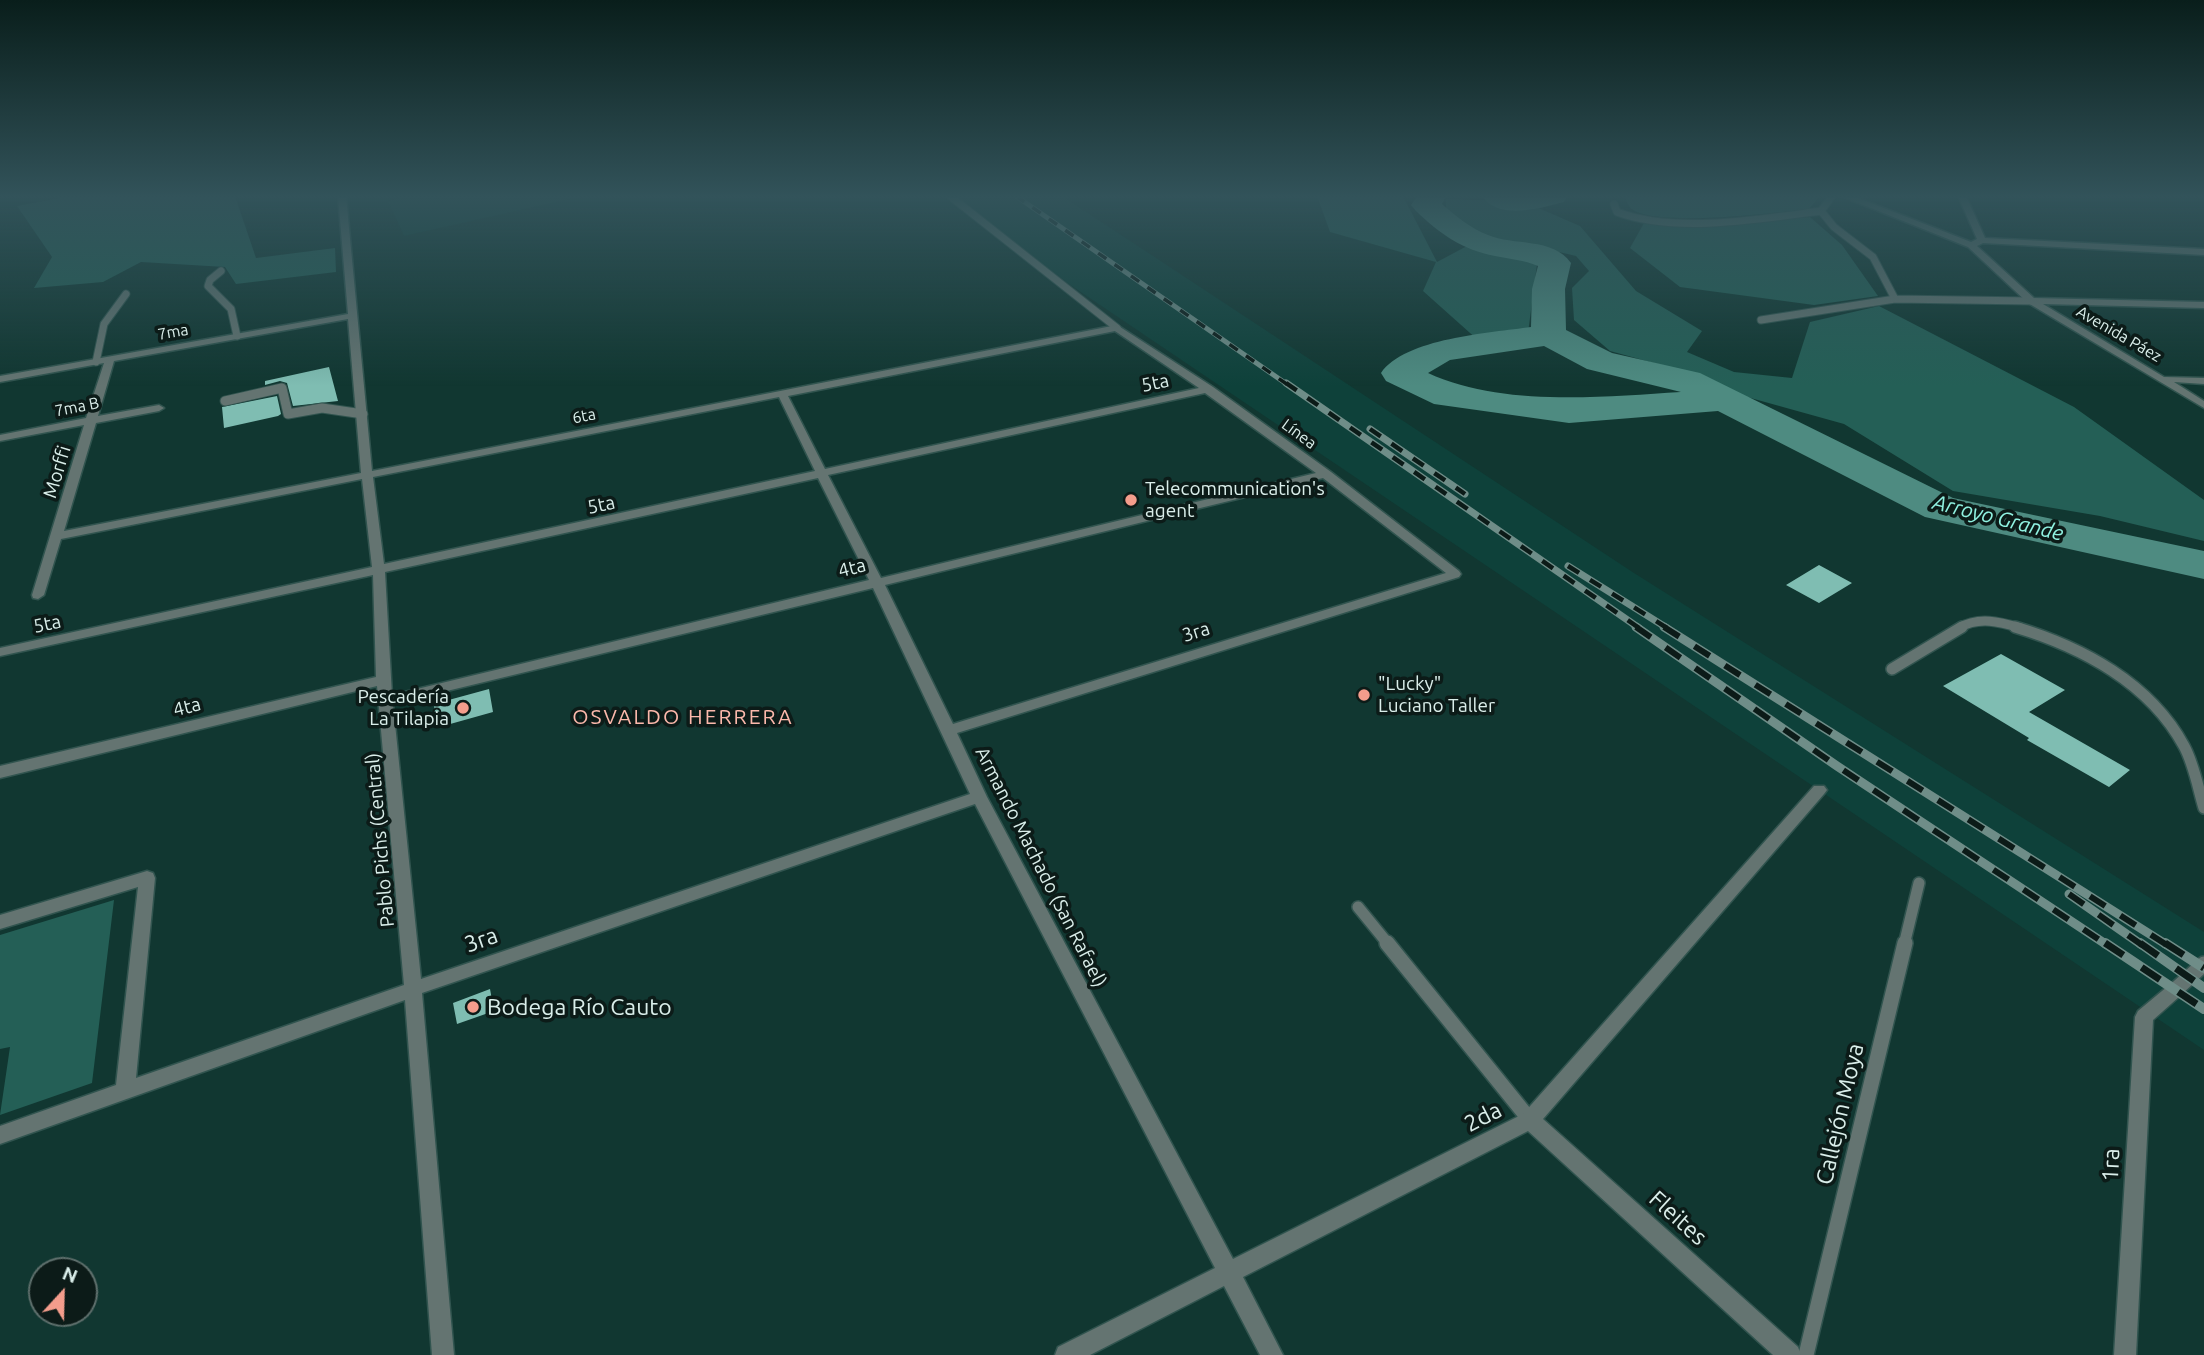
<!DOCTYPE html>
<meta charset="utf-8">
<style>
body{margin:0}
#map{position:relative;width:2204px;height:1355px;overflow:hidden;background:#113731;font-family:Ubuntu,sans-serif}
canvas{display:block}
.north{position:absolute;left:28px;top:1257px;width:70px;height:70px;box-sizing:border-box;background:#0c1b18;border:2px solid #5e6f6c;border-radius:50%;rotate:22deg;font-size:19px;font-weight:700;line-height:28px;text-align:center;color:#daeeea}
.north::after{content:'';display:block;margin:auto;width:24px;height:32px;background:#f49d8c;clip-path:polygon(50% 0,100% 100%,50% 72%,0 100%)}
</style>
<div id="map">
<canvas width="2204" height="1355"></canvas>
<div class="north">N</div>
</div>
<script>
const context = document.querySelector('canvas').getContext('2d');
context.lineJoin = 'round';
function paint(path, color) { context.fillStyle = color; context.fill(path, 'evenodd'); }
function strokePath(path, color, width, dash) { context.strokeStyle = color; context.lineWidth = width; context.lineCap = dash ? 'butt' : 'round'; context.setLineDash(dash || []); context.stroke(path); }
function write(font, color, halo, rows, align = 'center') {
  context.font = font + ' Ubuntu,sans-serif'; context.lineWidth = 7; context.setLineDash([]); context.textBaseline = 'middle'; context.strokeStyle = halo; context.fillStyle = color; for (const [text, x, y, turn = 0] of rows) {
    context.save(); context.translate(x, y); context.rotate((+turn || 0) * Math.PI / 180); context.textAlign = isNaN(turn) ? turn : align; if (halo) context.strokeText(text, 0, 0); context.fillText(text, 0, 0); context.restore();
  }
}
const built = new Path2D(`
 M406 196H583L404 236 388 201Z
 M954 196H1062L1634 573 2204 932V1050L1069 284Z`);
const green = new Path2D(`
 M69 196H235L256 258 335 248 336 272 236 284 225 267 141 262 103 282 34 288 52 257 17 206Z
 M1317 196H1403L1437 262 1467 246 1521 256 1537 264 1528 333 1479 341 1423 291 1436 262 1330 232Z
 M1624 196H1820L1809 209C1775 213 1660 227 1633 210 1628 206 1627 202 1624 196Z
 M1446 199 1486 200 1506 206H1534L1580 226 1636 291 1702 331 1687 352 1734 372 1792 378 1810 322 1879 306 2074 407 2204 500V541L2100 516 1953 491 1844 424 1729 392 1683 371 1610 351 1574 320 1572 288 1589 271 1576 256C1526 243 1488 248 1446 211Z
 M1810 217 1842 245 1878 296 1814 305 1680 287 1630 248 1644 223 1752 222Z
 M114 900 92 1083 0 1115 10 1047 0 1049V935Z`);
const river = new Path2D(`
 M1417 196H1446L1442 204C1456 216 1470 228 1488 235 1513 246 1553 237 1571 263L1565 289 1566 330 1612 353 1700 373 1953 498 2204 551V579L1925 517 1718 411 1569 423 1434 404 1386 381 1381 373C1405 338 1490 333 1531 327L1532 289 1538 266C1524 260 1510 259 1495 256 1463 250 1440 234 1416 211L1411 205ZM1544 346 1587 369 1681 392C1601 397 1501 407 1428 373L1450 360Z
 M1482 196H1568L1564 202C1540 208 1499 221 1482 196Z`);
const building = new Path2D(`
 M329 367 338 401 293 406 287 383 280 381 265 385V381Z
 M277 396 281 414 278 416 224 428 222 407Z
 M1819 565 1852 583 1819 603 1786 585Z
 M2001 654 2065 690 2029 712 2130 770 2109 787 2027 740 2029 738 1943 686Z
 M489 689 493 712 436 728 434 704Z
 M490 989 494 1011 457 1024 453 1003Z`);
const serviceFar3 = new Path2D(`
 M950 196 1117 328
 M1832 196 1821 211 1834 227 1873 257 1895 299
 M1614 204 1617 212C1675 234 1761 219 1821 211
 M221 271 210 280 208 286 231 309 237 336
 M1761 320 1895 299 2031 301
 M96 362 104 324 126 294`);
const serviceFar2 = new Path2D(`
 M225 401 282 388 288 414 322 408 363 414
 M1959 628C1979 616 2000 622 2021 628`);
const serviceFar1 = new Path2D(`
 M2015 627C2082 647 2150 683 2184 746 2194 764 2198 788 2204 808
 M1892 669 1962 627
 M1358 907 1389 945
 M1904 945 1919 883`);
const service = new Path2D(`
 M1387 943 1530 1120
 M2174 991 2204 964
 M1806 1355 1905 943`);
const minor = new Path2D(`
 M338 196H346L372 471 1117 325 1213 387 1331 472 1459 571 1461 574 1459 577 957 733 987 797 1233 1259 1523 1114 1814 786H1824L1827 790 1824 794 1543 1119 1798 1347 1801 1355H1773L1528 1131 1243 1277 1283 1355H1260L1224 1286 1090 1355H1055L1058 1347 1215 1268 975 804 422 993 454 1355H432L405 1000 0 1144V1126L116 1085 138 887 0 929V915L147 871 153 873 155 878 136 1078 404 985 377 686 0 778V766L376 677 373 575 0 656V648L372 567 362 479 61 539 44 595 38 599 33 598 32 595 84 425 0 441V435L86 418 104 363 0 382V376L348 314ZM348 319 361 473 64 531 96 423 159 411 164 408 159 405 98 416 114 361ZM1115 331 1199 388 825 469 788 396ZM1205 393 1316 473 881 578 828 475ZM779 397 815 471 384 564 373 477ZM818 478 869 580 392 695 385 572ZM1323 478 1446 573 953 724 885 585ZM873 588 970 794 421 979 393 704Z
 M1841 196H1853L1971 242 1977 239 1958 196H1966L1985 238 2204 249V255L1983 243 1977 246 2034 298 2204 302V308L2043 304 2164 377 2204 378V384L2174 382 2204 401V408L2028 303 1968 247Z
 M2174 983 2180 986 2183 991 2180 996 2153 1020 2136 1355H2114L2135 1017 2138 1011 2168 986Z`);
const railFar3 = new Path2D(`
 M1016 196 1288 385`);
const railFar2 = new Path2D(`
 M1286 383 1639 628
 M1370 429 1465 494
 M1568 566 1667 628`);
const railFar1 = new Path2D(`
 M1636 627 1837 766 2107 945
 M1664 627 2167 945
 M2069 894 2142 945`);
const rail = new Path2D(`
 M2105 943 2204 1009
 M2140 943 2204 988
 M2165 943 2204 968`);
const markers = [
 [1131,500,7,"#f49d8c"],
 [1364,695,7,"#f49d8c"],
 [463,708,7,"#f49d8c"],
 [473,1007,7,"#f49d8c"]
];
const farStreetnames = [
 ["7ma",173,332,-10],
 ["Avenida Páez",2119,334,30],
 ["7ma B",77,407,-11],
 ["6ta",584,416,-11],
 ["Línea",1299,434,36]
];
const streetNames = [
 ["5ta",1155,383,-12],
 ["Morffi",57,472,-73],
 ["5ta",601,505,-12],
 ["4ta",852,568,-14],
 ["5ta",47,624,-12],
 ["3ra",1196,632,-17],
 ["4ta",187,707,-14],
 ["Pablo Pichs (Central)",380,840,-95],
 ["Armando Machado (San Rafael)",1041,867,63]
];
const poiNames = [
 ["Telecommunication's",1145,489],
 ["agent",1145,511],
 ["\"Lucky\"",1378,684],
 ["Luciano Taller",1378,706],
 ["Pescadería",449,697,"right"],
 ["La Tilapia",449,719,"right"]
];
const waterNames = [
 ["Arroyo Grande",1998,518,14]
];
const neighbourhoodNames = [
 ["OSVALDO HERRERA",683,717]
];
const nearStreetnames = [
 ["3ra",481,940,-19],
 ["Callejón Moya",1840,1114,-77],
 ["2da",1483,1117,-27],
 ["1ra",2111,1165,-87],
 ["Fleites",1678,1218,42]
];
const nearPoinames = [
 ["Bodega Río Cauto",487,1007]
];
paint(built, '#0e413a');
paint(green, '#245f56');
paint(river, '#4e8b81');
paint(building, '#7fbdb2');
strokePath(serviceFar3, '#31544f', 9);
strokePath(serviceFar2, '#31544f', 11);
strokePath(serviceFar1, '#31544f', 14);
strokePath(service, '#31544f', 18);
strokePath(minor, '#31544f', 3);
strokePath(serviceFar3, '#647471', 7);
strokePath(serviceFar2, '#647471', 9);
strokePath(serviceFar1, '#647471', 11);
strokePath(service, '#647471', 15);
paint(minor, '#647471');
strokePath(railFar3, '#6f8d88', 5);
strokePath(railFar2, '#6f8d88', 7);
strokePath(railFar1, '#6f8d88', 9);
strokePath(rail, '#6f8d88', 10);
strokePath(railFar3, '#0c1b18', 3.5, [10]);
strokePath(railFar2, '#0c1b18', 4.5, [13]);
strokePath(railFar1, '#0c1b18', 6, [18]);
strokePath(rail, '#0c1b18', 7, [22]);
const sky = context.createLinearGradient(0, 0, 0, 386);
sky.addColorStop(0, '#091e1b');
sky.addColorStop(0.51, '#32535a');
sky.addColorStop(1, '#32535a00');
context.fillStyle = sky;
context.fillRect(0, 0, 2204, 386);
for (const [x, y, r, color] of markers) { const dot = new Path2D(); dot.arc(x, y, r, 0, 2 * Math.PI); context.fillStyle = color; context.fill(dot); strokePath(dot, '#0c1b18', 2.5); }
write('16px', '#daeeea', '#0c1b18', farStreetnames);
write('19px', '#daeeea', '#0c1b18', streetNames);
write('19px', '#daeeea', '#0c1b18', poiNames, 'left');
write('italic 21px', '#90f2e1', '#0c1b18', waterNames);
context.letterSpacing = '2px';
write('21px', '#fbb8ab', '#0c1b18', neighbourhoodNames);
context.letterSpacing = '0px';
write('23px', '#daeeea', '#0c1b18', nearStreetnames);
write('23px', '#daeeea', '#0c1b18', nearPoinames, 'left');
</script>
